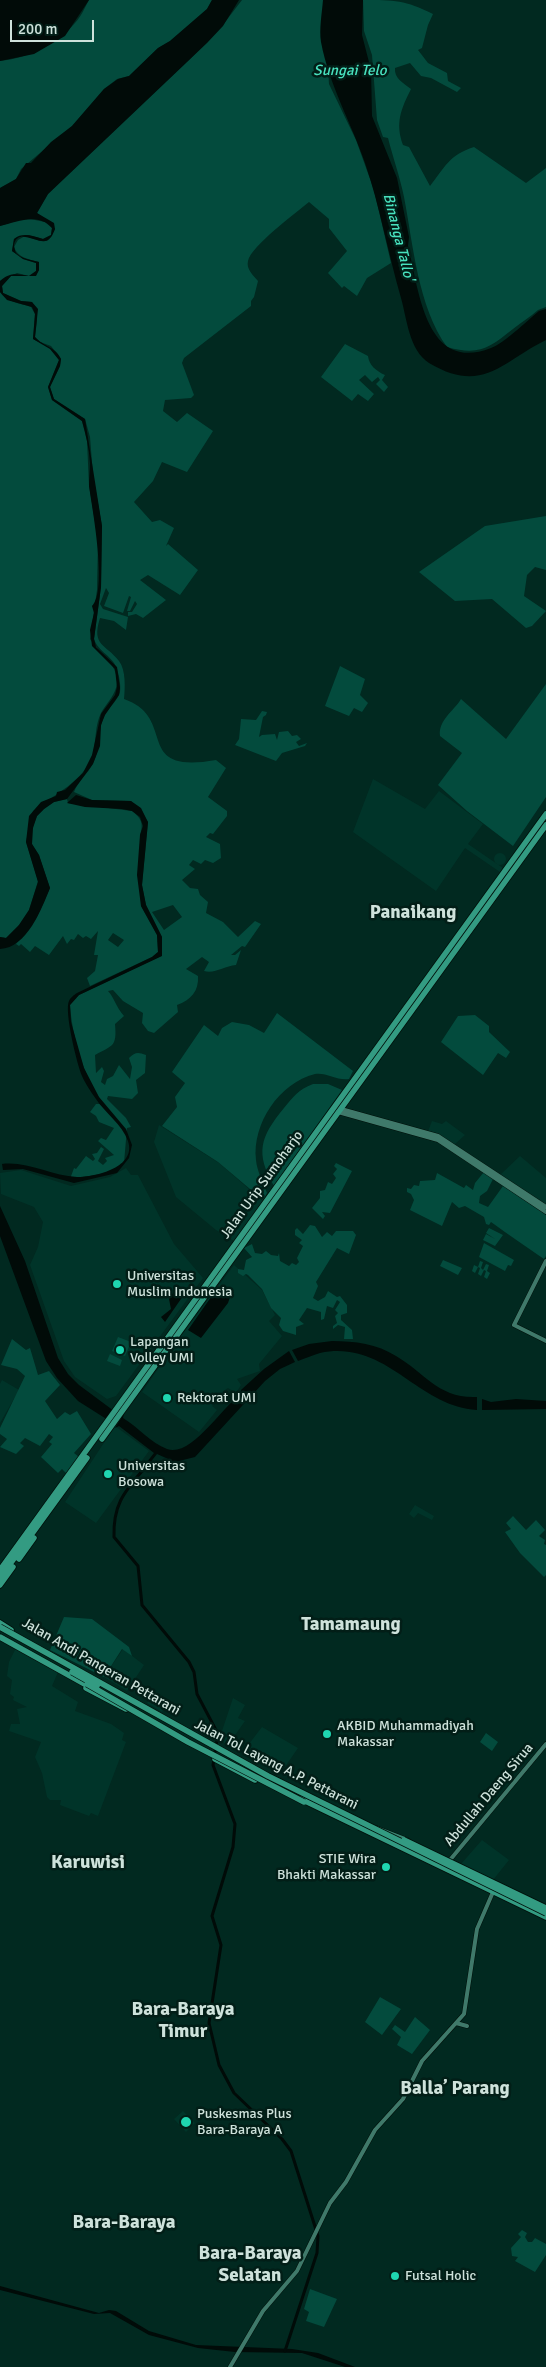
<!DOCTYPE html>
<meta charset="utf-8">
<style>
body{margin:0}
#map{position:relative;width:546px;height:2367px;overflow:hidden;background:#012920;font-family:Signika,sans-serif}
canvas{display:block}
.scale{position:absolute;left:10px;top:20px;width:84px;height:22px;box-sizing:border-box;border:2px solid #cee2db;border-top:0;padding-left:6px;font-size:15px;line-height:18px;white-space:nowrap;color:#cee2db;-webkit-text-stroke:4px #021e17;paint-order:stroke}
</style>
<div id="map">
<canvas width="546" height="2367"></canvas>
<div class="scale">200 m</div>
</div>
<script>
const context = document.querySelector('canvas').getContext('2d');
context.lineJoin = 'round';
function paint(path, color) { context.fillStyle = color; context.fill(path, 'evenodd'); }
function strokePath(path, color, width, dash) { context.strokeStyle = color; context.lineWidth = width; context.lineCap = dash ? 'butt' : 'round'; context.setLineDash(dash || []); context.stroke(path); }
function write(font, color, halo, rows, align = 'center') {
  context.font = font + ' Signika,sans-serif'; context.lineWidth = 5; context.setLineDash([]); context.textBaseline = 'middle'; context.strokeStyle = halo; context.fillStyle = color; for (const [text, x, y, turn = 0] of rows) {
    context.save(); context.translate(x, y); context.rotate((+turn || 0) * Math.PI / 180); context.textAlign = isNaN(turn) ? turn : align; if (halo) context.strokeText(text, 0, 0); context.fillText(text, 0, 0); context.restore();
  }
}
const built = new Path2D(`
 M373 779 425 809 439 791 483 824 468 844 503 868 500 872 465 848 436 891 353 832Z
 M494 859a6 6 0 1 1 12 0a6 6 0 1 1-12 0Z
 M432 1121 442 1124 446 1121 465 1135 455 1144 427 1134Z
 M159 1125 219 1163 264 1202 234 1241 216 1230 176 1197 154 1142Z
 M520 1156 546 1178V1205L500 1175Z
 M126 1168 131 1175H138L174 1244 203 1278 116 1396 107 1399 75 1377 64 1361 30 1265 38 1247 43 1222 34 1207 1 1194 0 1173 21 1170 71 1186 110 1177Z
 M234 1265 262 1290 275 1315 269 1321 282 1336 259 1364 260 1371 237 1379 241 1385 236 1393 228 1388 225 1390 212 1406 217 1410 199 1432 142 1392 183 1333Z
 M2 1380 19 1390 0 1423V1384Z
 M115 1426 149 1451 96 1523 65 1502Z
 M415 1505 434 1516 432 1520 418 1513 414 1518 409 1514Z
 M16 1648 58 1672 52 1686 78 1702 75 1711 111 1724 124 1733 122 1740 126 1742 98 1816 91 1813 89 1816 60 1805 61 1800H50L47 1797 42 1773 35 1757 41 1742 9 1731 11 1724H20L17 1709 27 1707 13 1700 14 1697 10 1694 12 1680 7 1676 9 1662Z
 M123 1649 144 1665 127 1691 104 1677Z
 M154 1691 168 1700 162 1712 147 1703Z
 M233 1698 245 1705 238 1718 245 1721 228 1745 223 1742 222 1731Z
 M262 1727 298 1748 280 1774 242 1753Z
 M482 1840 509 1860 493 1880 461 1864Z
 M183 2111 195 2123 186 2132 174 2119Z`);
const green = new Path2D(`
 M89 0H212L207 9 170 41 158 48 129 76 117 79 104 89 72 126 21 169 16 179 0 188V61C28 58 56 45 75 23 81 17 85 7 89 0Z
 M242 0H324L329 84 356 140 374 190 391 263 367 278 357 296 344 286 342 288 328 273 347 251 329 228V219L309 202C296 213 251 246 248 261 246 269 253 275 258 281L254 297 251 301V306L184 358 182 363 194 395 191 398 165 400 163 411 177 422 187 413 213 431 187 472 162 462 153 481 134 502 152 522 160 520 174 528 166 546 168 544 198 570 180 595 148 575 140 580 166 600 143 618 136 614 128 616V612H132L137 604 135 601 130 611H127L131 597 129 596 123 613 104 606 109 593 106 588 100 604 103 609 128 617 126 630 114 621 100 618C91 646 106 644 119 661 126 670 125 688 124 699 179 718 131 775 216 760L226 768 208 797 227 811V816L213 834 210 833 206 837 220 844 221 858 213 863 205 860 201 864 193 860 189 865 195 869 182 880 190 888 198 889 200 895 208 902 206 913 223 922 238 937 255 921 261 924 245 947 242 946 231 955H235L241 950 236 965C224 966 215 974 204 971L209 962 202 957 186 969 198 976C199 991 191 1000 177 1005L178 1012 154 1033 148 1031 142 1023 143 1013 123 1001 113 990 108 991C114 997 116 1007 124 1016L115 1024C117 1047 113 1045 95 1055L96 1073 102 1067 104 1071 101 1082 105 1085 107 1079 113 1076 119 1065 130 1079 132 1067 129 1058C135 1052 138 1052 146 1055L145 1073 136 1080 138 1093 132 1099 108 1096 107 1099 126 1118 131 1127 127 1128 124 1163 108 1173 70 1179 74 1168 76 1169 86 1156 93 1161 95 1159 92 1154 97 1153 101 1147 104 1149 98 1161 103 1165 107 1161 105 1158 114 1155 98 1141 101 1138 106 1140 114 1128 99 1122 96 1116 90 1112 96 1104H104C84 1080 72 1036 70 1005L79 995 161 956 162 937 146 905 142 885 148 822 131 801 92 800 74 792C78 781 88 774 93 763 101 747 97 730 105 714 109 707 118 700 120 692 121 685 119 675 117 669 113 656 98 652 94 639L101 587 102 526 93 475 90 437 85 419 54 399 50 387 60 366 61 359 51 346 40 342 35 337 37 320 32 302 21 301 3 293 2 286 11 276H35L39 270V262C28 259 18 258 14 247L18 240 25 236 40 241H47L55 229 37 213 48 194 190 59 222 26ZM173 905 182 917 164 930 152 912Z
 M363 0C395 0 405 0 433 14L428 25 422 48 418 50 428 63 447 73 448 81 461 88 457 92 431 78 421 76 410 63 395 68C394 78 403 83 411 89 401 109 395 123 403 145L409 147 430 186C445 167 449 155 474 147L526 183 546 168V307L538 310C530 317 522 322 513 329 489 348 479 356 447 347 418 307 413 244 404 197 400 177 393 158 388 138L383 137 377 120 372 55 364 31Z
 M25 218 45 222 52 228 51 235 43 239 28 235 14 239 12 251 23 259 36 263V271L29 276 17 273 0 281V226Z
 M0 292C6 302 20 303 31 307L35 314 33 339 50 348 59 360 48 387 52 400 82 421 87 441 89 485 98 541 97 590 90 639C95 647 112 663 114 669 123 688 110 698 101 713 95 725 96 741 93 754 84 782 54 794 33 811L26 842 38 881 29 910 19 925 6 938 0 937Z
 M345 344 368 356C369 365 376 371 385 375L382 380 388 387 384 392 376 384 380 380 378 377 372 382 365 375 359 380 374 394 368 401 358 394 352 401 321 377Z
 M546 516V570L535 567 527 575 524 596 546 611 532 626 526 628 492 599 455 601 419 572 485 526Z
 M340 666 365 679 360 695 368 703 362 712 354 708 349 716 325 706Z
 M546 684V797L513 846 467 811 438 785 462 753 440 736C438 720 454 711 461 699L506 739Z
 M262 711 267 712 266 715 263 717 259 737 262 735 275 734 277 740 279 732 288 731 292 736 297 735 301 739 296 742 299 746 307 743 305 746 282 753 276 761 235 745 239 739 241 719 256 720Z
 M67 799 68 803 132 811C141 818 144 823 140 835L141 906 157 935 158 952 152 957 90 986 87 978 95 971 98 955H94L98 931 91 939 86 936 83 938 78 934 74 940 71 939 67 944 63 936 49 955 35 946 30 952 21 944 19 946 16 944 36 919 50 888 39 855 32 844V829L37 816 44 809 54 802ZM113 933 124 940 118 947 108 940Z
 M277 1013 353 1071 349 1079C337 1081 326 1072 315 1074 279 1083 252 1124 256 1160 257 1171 263 1182 267 1193L263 1200 218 1162 162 1126 177 1107 175 1097 185 1083 172 1072 204 1025 218 1036 222 1028 232 1022 249 1025 264 1033Z
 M475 1015 489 1026V1032L510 1052 506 1058 498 1053 483 1075 441 1042 458 1016Z
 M313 1084H328L342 1090 274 1186C255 1153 260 1137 284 1108 294 1096 298 1090 313 1084Z
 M336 1163 352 1171 330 1213 322 1212 325 1216 323 1219 312 1208 320 1198V1191L325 1190 328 1182 332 1184 336 1178 333 1174 337 1169 334 1166Z
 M484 1172 493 1179 487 1191 480 1196 479 1203 488 1207 503 1186 546 1215V1256L544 1259C525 1246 509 1235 491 1222L489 1225 486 1224 484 1217 465 1206 459 1208 452 1202 442 1226 410 1210 414 1200 411 1194 407 1192V1188L411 1189 414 1185 419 1186 420 1181 435 1180 437 1173 464 1188 466 1185 473 1190 475 1183Z
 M310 1225 315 1226 322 1237 327 1232 332 1236 336 1231H353L356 1235 349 1254 337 1248 316 1282 318 1286 313 1298 318 1301 325 1297 328 1291 337 1297 340 1296 347 1305V1313L341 1315V1320L352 1330 353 1339H344L345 1327 338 1325 333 1329V1326L337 1323 335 1316 338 1313 335 1310 340 1302 337 1300 333 1308 327 1306 324 1319 321 1320V1312L307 1308 299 1320 304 1324 296 1327V1335L283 1331 279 1325 281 1318 271 1308 262 1289 248 1275 246 1274 243 1276 238 1273V1269L244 1270 246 1260 252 1257 244 1248 252 1244 255 1253 262 1254 266 1251 271 1255 278 1256 279 1253 280 1261 289 1266 292 1263 296 1265 299 1262 297 1258 303 1246 299 1243 302 1240 295 1235V1230L297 1228 303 1234Z
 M489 1228 503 1235 495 1246 483 1240 486 1234 495 1239 486 1233Z
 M484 1243 514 1260 511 1266 508 1265 505 1271 479 1257Z
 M443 1260 462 1268 458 1275 440 1266Z
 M480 1261 483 1262 481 1268 483 1270 486 1264 489 1265 487 1271 490 1273 487 1279 484 1277 486 1271 484 1270 481 1276 478 1274 480 1268 478 1267 475 1273 472 1271 474 1265 478 1267Z
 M118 1337 131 1342 125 1356 112 1351Z
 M12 1339 26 1350 30 1348 38 1375 49 1371 60 1385 45 1401 57 1419 65 1412 70 1415 77 1411 91 1434 74 1453 79 1457 67 1474 62 1469 58 1473 41 1457 52 1444 49 1442 53 1437 49 1434 40 1446 25 1438 20 1443 24 1446 16 1454 0 1447 7 1439 0 1434V1428L25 1376 17 1369 1 1365Z
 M110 1354 122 1360 120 1366 107 1361Z
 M513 1516 526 1530 536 1520 545 1530 539 1536 545 1540 544 1544 546 1545V1575L544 1577 520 1553 505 1532 511 1529 506 1523Z
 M64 1617 92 1619 129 1647 132 1656 122 1649 104 1677 50 1650Z
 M486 1733 498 1742 492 1751 480 1742Z
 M380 1997 401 2009 382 2035 365 2022Z
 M415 2017 430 2030 412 2054 397 2045 401 2037 392 2029 395 2025 405 2032Z
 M522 2230 527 2233 525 2237 528 2242H532L535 2238 546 2244V2255L535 2272 515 2261 518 2257 512 2256 511 2248 521 2237 518 2234Z
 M310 2289 337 2299 324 2327 306 2321 309 2312 304 2309Z`);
const water = new Path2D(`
 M0 0H89L65 36 34 54 0 61Z
 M212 0H239L223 26 207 43 48 194 37 213 54 223 55 229C53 234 51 240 45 241 37 243 17 228 14 245 14 247 15 251 16 253 22 259 31 260 39 262V270L36 276H11L2 286 3 293 21 301 32 302 38 309 35 337C44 347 55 346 61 359L60 366 50 387 54 399 85 419 102 526 101 587 94 639 96 647 117 667 120 688 119 695 105 715 101 725 100 746 93 764 67 799 54 802 44 809 37 816 33 828 32 844 39 855 50 888C42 908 27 948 0 949V937L6 938 19 925 29 910 38 882 26 842 29 816 41 802 56 796 57 792 65 790 83 773 92 755 101 714 115 695 117 687 115 669 92 646 90 630 94 613 92 606C108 591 92 507 89 486 89 478 90 470 90 463 89 448 86 435 82 421L52 400 48 387 59 360 50 349 33 339 35 314 32 307 7 300 0 292V281C10 272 17 274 29 276L36 271V263L23 259 12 251 14 239C23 232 32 236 43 239L51 235 52 228C38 212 17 222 0 226V188L16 179 26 163H31L51 142 72 126 104 89 118 79 129 76 158 48 170 41 207 9Z
 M323 0H363L362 35 371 70 372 116 397 178 409 237 408 246C419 289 425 374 491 348 503 344 527 321 539 311L546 309V340C501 362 483 395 429 363 409 350 407 319 401 298 388 253 380 207 365 163 351 122 329 85 321 42 319 29 322 13 323 0Z
 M76 795 92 800 131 801 141 808 148 822 142 885 146 905 162 937V956L79 995 70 1005 71 1022 84 1068 99 1097 126 1129 132 1145 129 1158 117 1173 74 1183 23 1169 3 1170 2 1164C28 1161 51 1176 77 1177 96 1177 137 1167 128 1141 122 1124 105 1113 96 1099 91 1092 85 1083 82 1076 77 1064 64 1011 69 1001 70 998 74 995 77 993L152 957 158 952 157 935 141 906 137 875 140 835 143 826 140 817 132 811 122 809 85 807 67 803Z
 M0 1206 25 1261 58 1358 68 1374 79 1385 114 1411 108 1420 78 1401 57 1378 46 1361 0 1236Z
 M218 1287 232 1291 228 1303 201 1338 188 1330Z
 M180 1289 184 1293 183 1296 165 1322 161 1317 171 1309 169 1299 175 1290Z
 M332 1341C355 1341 377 1344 396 1356 425 1373 439 1399 477 1397V1410C417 1407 387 1339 320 1353 313 1355 306 1358 298 1361L292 1350 309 1344Z
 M289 1351 295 1362 280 1369 265 1381 195 1457 175 1462 157 1454 141 1474 139 1472 154 1453 119 1426 115 1428 124 1414 123 1418C138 1427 151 1443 167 1449 191 1458 222 1407 241 1394V1390L264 1369Z
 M482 1399 491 1402 516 1399 546 1401V1409L482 1410Z
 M0 2286 99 2313 109 2310 116 2311 149 2331 196 2345 292 2349 318 2353 355 2367H345L302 2353 235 2352 198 2348 149 2335 110 2313 94 2314 0 2290Z`);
const canal = new Path2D(`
 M143 1470C123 1493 113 1506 114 1537L138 1566 142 1605 189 1662 194 1672 197 1694 218 1734 213 1765 235 1824 233 1847 212 1916 221 1945 209 2023 219 2065 234 2093 282 2139 291 2151 318 2236 317 2253 285 2351`);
const secondary = new Path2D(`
 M341 1109 438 1136 546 1207
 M338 1112 438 1140 546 1212
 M546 1261 514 1325 546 1341
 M450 1860 546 1744
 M456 2023 467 2026
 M230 2367 263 2311 297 2271 330 2203 346 2182 375 2130 403 2099 422 2061 464 2014 477 1929 493 1892`);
const primary = new Path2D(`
 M376 1828 407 1840`);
const highway = new Path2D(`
 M102 1439 546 825
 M19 1559 34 1538
 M0 1570 546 814
 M0 1578 87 1458
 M0 1585 13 1567
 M0 1623 11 1630
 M0 1637 90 1687
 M86 1688 126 1709
 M215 1759 255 1780
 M301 1799 546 1917`);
const highwayBridge = new Path2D(`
 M0 1627 268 1776 546 1913
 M72 1672 97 1686
 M87 1684 188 1742 304 1802
 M404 1840 546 1908`);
const markers = [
 [117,1284,5,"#1fd5b0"],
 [120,1350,5,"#1fd5b0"],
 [167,1398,5,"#1fd5b0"],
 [108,1474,5,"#1fd5b0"],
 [327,1734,5,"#1fd5b0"],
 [386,1867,5,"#1fd5b0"],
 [186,2122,6,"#1fd5b0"],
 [395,2276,5,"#1fd5b0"]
];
const streetNames = [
 ["Jalan Urip Sumoharjo",262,1185,-54],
 ["Jalan Andi Pangeran Pettarani",101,1667,30],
 ["Jalan Tol Layang A.P. Pettarani",276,1765,27],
 ["Abdullah Daeng Sirua",489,1795,-50]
];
const poiNames = [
 ["Universitas",127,1276],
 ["Muslim Indonesia",127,1292],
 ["Lapangan",130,1342],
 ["Volley UMI",130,1358],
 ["Rektorat UMI",177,1398],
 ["Universitas",118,1466],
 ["Bosowa",118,1482],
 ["AKBID Muhammadiyah",337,1726],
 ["Makassar",337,1742],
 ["STIE Wira",376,1859,"right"],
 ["Bhakti Makassar",376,1875,"right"],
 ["Puskesmas Plus",197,2114],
 ["Bara-Baraya A",197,2130],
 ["Futsal Holic",405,2276]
];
const waterNames = [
 ["Sungai Telo",350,71],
 ["Binanga Tallo'",398,237,76]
];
const districtNames = [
 ["Panaikang",413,913],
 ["Tamamaung",351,1625],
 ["Karuwisi",88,1863],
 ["Bara-Baraya",183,2010],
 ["Timur",183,2032],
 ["Ballaʼ Parang",455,2089],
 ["Bara-Baraya",124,2223],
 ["Bara-Baraya",250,2254],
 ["Selatan",250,2276]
];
paint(built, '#003429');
paint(green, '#034b3d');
paint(water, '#010b08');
strokePath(canal, '#010b08', 3);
strokePath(secondary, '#00100a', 5);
strokePath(primary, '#00100a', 5.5);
strokePath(highway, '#00100a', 7);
strokePath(secondary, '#3f796a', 4);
strokePath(primary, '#3a8774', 4.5);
strokePath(highway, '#339b82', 5.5);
strokePath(highwayBridge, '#00100a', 7, []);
strokePath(highwayBridge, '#339b82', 5.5);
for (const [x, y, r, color] of markers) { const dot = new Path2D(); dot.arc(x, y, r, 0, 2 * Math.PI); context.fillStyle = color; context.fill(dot); strokePath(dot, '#021e17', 2); }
write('14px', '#cee2db', '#021e17', streetNames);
write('14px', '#cee2db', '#021e17', poiNames, 'left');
write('italic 15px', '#48e1be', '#021e17', waterNames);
write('bold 19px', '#cee2db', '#021e17', districtNames);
</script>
